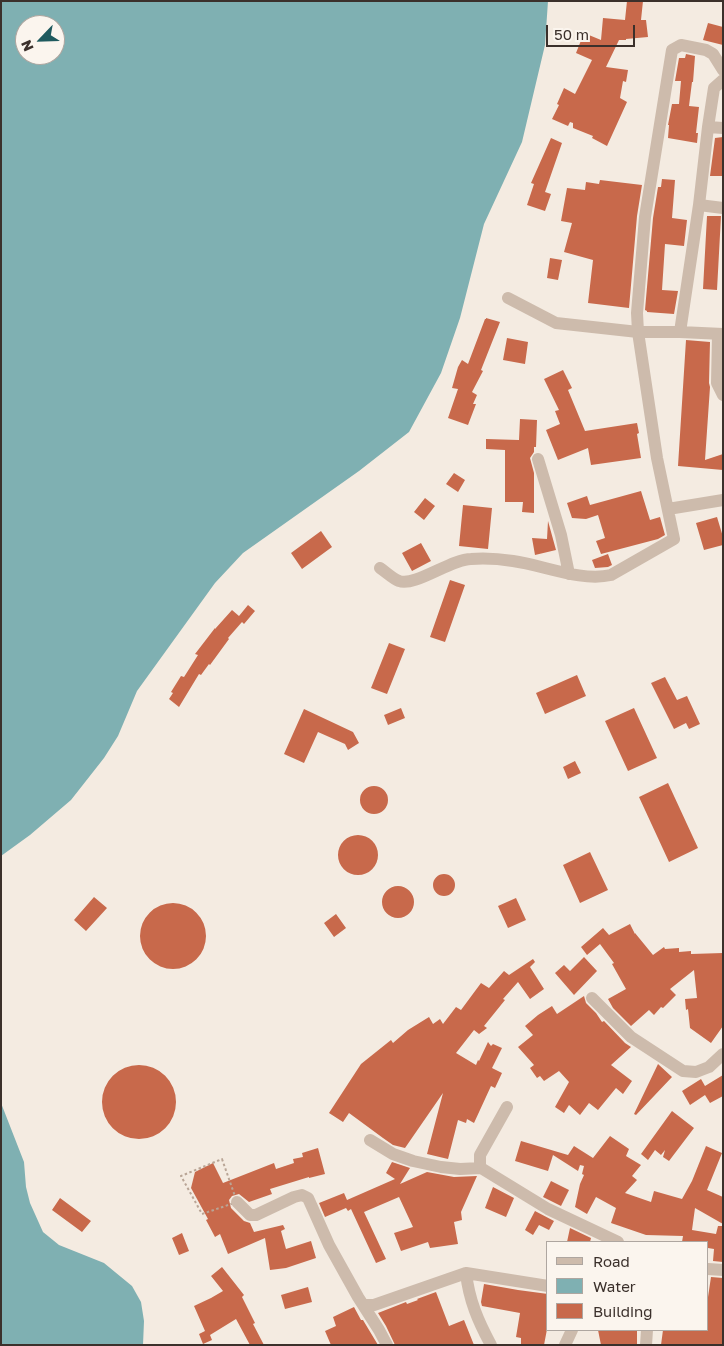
<!DOCTYPE html>
<style>
body{margin:0}
#map{position:relative;width:724px;height:1346px;overflow:hidden;background:#f4ebe1;font-family:"Golos Text",sans-serif}
canvas{display:block}
.frame{position:absolute;inset:0;border:2px solid #3b302b;pointer-events:none}
.legend{position:absolute;left:546px;top:1241px;width:162px;height:90px;box-sizing:border-box;background:#fbf5ee;border:1px solid #aea6a0;margin:0;padding:6px 9px;list-style:none;font-size:15px;color:#3b302b}
.legend li{display:flex;align-items:center;gap:10px;height:25px}
.legend b{width:25px;border:1px solid #aea6a0}
.north{position:absolute;left:15px;top:15px;width:50px;height:50px;box-sizing:border-box;background:#fbf5ee;border:1px solid #aea6a0;border-radius:50%;rotate:246deg;font-size:14px;font-weight:700;line-height:20px;text-align:center;color:#3b302b}
.north::after{content:'';display:block;margin:auto;width:18px;height:22px;background:#1f5a5e;clip-path:polygon(50% 0,100% 100%,50% 72%,0 100%)}
.scale{position:absolute;left:546px;top:25px;width:89px;height:22px;box-sizing:border-box;border:2px solid #3b302b;border-top:0;padding-left:6px;font-size:15px;line-height:18px;white-space:nowrap;color:#3b302b;-webkit-text-stroke:4px #fbf5ee;paint-order:stroke}
</style>
<div id="map">
<canvas width="724" height="1346"></canvas>
<div class="frame"></div>
<ul class="legend">
<li><b style="height:6px;background:#cdbbac"></b>Road</li>
<li><b style="height:14px;background:#7fb0b2"></b>Water</li>
<li><b style="height:14px;background:#c8694b"></b>Building</li>
</ul>
<div class="north">N</div>
<div class="scale">50 m</div>
</div>
<script>
const context = document.querySelector('canvas').getContext('2d');
context.lineJoin = 'round';
function paint(path, color) { context.fillStyle = color; context.fill(path, 'evenodd'); }
function strokePath(path, color, width, dash) { context.strokeStyle = color; context.lineWidth = width; context.lineCap = dash ? 'butt' : 'round'; context.setLineDash(dash || []); context.stroke(path); }
const water = new Path2D(`
 M1 1H548L545 45 522 142 484 224 460 318 441 373 409 432 359 471 243 553 215 583 137 691 118 736 104 758 71 800 30 835 1 856ZM25 25H55V55H25Z
 M1 1103 24 1162 26 1187 30 1203 43 1232 59 1245 104 1263 132 1286 141 1302 144 1321 143 1345H1Z`);
const building = new Path2D(`
 M627 1H643L641 20H646L648 37 626 39V40H619L606 67 628 70 626 82 623 81 620 98 627 102 607 146 592 138 593 136 573 128V123L570 122 568 126 552 119 559 105 557 104 564 88 575 94 592 60 576 53 584 33 601 40 603 18 625 20Z
 M708 23 723 27V45L703 40Z
 M686 54 695 56 693 82H692L689 106 699 107 696 133H698L697 143 668 138 669 125H668L672 104H679L681 81H675L679 58H685Z
 M723 137V176H710L715 138Z
 M551 138 562 143 545 192 551 194 545 211 527 205 534 184 531 183Z
 M662 179 675 180 672 218 687 220 684 246 665 244 662 290 678 291 674 314 647 312V311L645 310 653 218 658 187H661Z
 M600 180 642 185 637 216 629 308 588 303 593 260 564 252 572 223 561 221 567 188 585 190 586 182 599 184Z
 M707 216H721L717 290 703 289Z
 M550 258 562 260 558 280 547 278Z
 M486 318 500 322 481 370 483 371 472 392 477 395 473 404H476L468 425 448 418 458 389 452 388 458 367 462 360 468 364 485 319H486Z
 M507 338 528 342 525 364 503 360Z
 M686 340 710 342 709 383 710 387 705 460 723 454V470L678 466Z
 M563 370 572 388 568 390 585 431 637 423 639 433 637 434 641 458 591 465 588 448 558 460 546 430 560 424 555 411 559 410 544 379Z
 M520 419 537 420 536 447H534V452L530 458 534 473V513L522 512 523 502H505V450L486 449V439L519 440Z
 M454 473 465 480 458 492 446 484Z
 M641 491 650 520 660 517 665 535 658 539 601 554 596 541 605 538 598 515 586 519 572 518 567 503 587 496 590 505Z
 M425 498 435 506 424 520 414 512Z
 M463 505 492 508 488 549 459 546Z
 M717 517 723 537V545L704 550 696 523Z
 M548 521 556 550 535 555 532 538 547 539Z
 M321 531 332 547 302 569 291 553Z
 M421 543 431 561 412 571 402 553Z
 M608 554 612 565 608 567 595 568 592 560Z
 M450 580 465 585 445 642 430 637Z
 M248 605 255 611 244 624 242 622 228 638 229 639 210 665 209 664 201 675 199 674 179 707 169 699 173 693 171 692 181 676 184 677 198 655 195 654 215 628V629L232 610 239 616Z
 M389 643 405 649 387 694 371 688Z
 M577 675 586 696 545 714 536 693Z
 M665 677 677 700 687 696 700 724 689 729 686 723 674 729 651 683Z
 M401 708 405 718 388 725 384 715Z
 M634 708 657 758 628 771 605 721Z
 M304 709 353 732 359 743 348 750 345 744 318 732 304 763 284 754Z
 M575 761 581 773 568 779 563 767Z
 M668 783 698 848 669 862 639 797Z
 M360 800a14 14 0 1 1 28 0a14 14 0 1 1-28 0Z
 M338 855a20 20 0 1 1 40 0a20 20 0 1 1-40 0Z
 M590 852 608 890 580 903 563 865Z
 M433 885a11 11 0 1 1 22 0a11 11 0 1 1-22 0Z
 M382 902a16 16 0 1 1 32 0a16 16 0 1 1-32 0Z
 M94 897 107 908 86 931 74 920Z
 M516 898 526 920 508 928 498 906Z
 M140 936a33 33 0 1 1 66 0a33 33 0 1 1-66 0Z
 M336 914 346 928 334 937 324 923Z
 M630 924 635 934V933L653 955 664 947 665 949 679 948V952L691 951V954L723 953V1026L711 1043 690 1028 688 1009 686 1010 685 999 697 998 694 970 670 989 676 995 663 1008 661 1007 654 1015 649 1010 631 1026 613 1008 608 999 626 989 612 964 614 963 600 944 587 955 581 947 603 928 609 935Z
 M584 957 597 971 574 995 555 973 564 965 570 971Z
 M533 959 535 962 530 967 544 989 530 999 518 982 503 999 505 1000 484 1026 487 1028 479 1034 474 1030 456 1053 476 1065 478 1060 479 1061 488 1042 491 1046 493 1044 502 1048 492 1068 502 1073 495 1088 491 1086 474 1123 467 1119 466 1123 458 1120 448 1159 427 1154 443 1093 405 1148 393 1145 383 1138 349 1113 343 1122 329 1113 361 1064 391 1040 393 1043 408 1030 429 1017 433 1024 440 1019 443 1024 456 1007 461 1010 481 983 489 988 504 971 509 975Z
 M584 996 586 1003 596 1013 602 1022 604 1021 625 1043 631 1047 611 1065 632 1081 623 1094 616 1088 598 1110 589 1103 580 1115 569 1105 564 1113 555 1107 569 1082 559 1071 544 1081 540 1076 537 1078 530 1068 534 1065 518 1047 533 1035 525 1026 538 1015 552 1006 557 1014Z
 M658 1064 672 1077 636 1115 634 1114Z
 M102 1102a37 37 0 1 1 74 0a37 37 0 1 1-74 0Z
 M723 1075V1096L710 1103 705 1095 690 1105 682 1091 701 1079 705 1086Z
 M672 1111 694 1128 669 1161 663 1157 665 1150 661 1155 655 1150 648 1160 641 1154Z
 M610 1136 629 1149 626 1156 641 1165 632 1176 637 1180 625 1193 651 1202 654 1191 682 1199 692 1181 706 1146 722 1153 707 1190 723 1197V1224L695 1208 692 1230 716 1234 718 1226H723V1262L713 1261 714 1249 708 1248V1242H682L683 1236 646 1235 611 1223 616 1208 596 1197 587 1214 575 1207 580 1184 584 1175 582 1174 584 1166 580 1165 578 1171 553 1155 548 1171 515 1161 521 1141 568 1155 574 1146 593 1158Z
 M318 1148 325 1174 309 1178V1177L270 1189 272 1194 249 1202 239 1194 232 1196 229 1200 231 1208 244 1221 250 1223 254 1232 283 1225 285 1229 281 1231 286 1249 311 1241 316 1258 286 1268 270 1270 265 1238 228 1254 220 1234 215 1237 206 1220 208 1219 191 1188 195 1172 213 1163 223 1183 274 1163 276 1169 294 1163 293 1159 303 1157 302 1153Z
 M392 1162 410 1168 400 1184 427 1172 454 1177 477 1176 461 1212 462 1220 454 1222 458 1244 430 1248 428 1242 401 1251 394 1233 413 1227 399 1197 364 1212 386 1259 376 1263 351 1209 348 1211 346 1208 325 1217 319 1203 344 1193 347 1200 395 1179 386 1173Z
 M551 1181 569 1190 561 1206 543 1197Z
 M493 1187 514 1198 506 1217 485 1208Z
 M60 1198 91 1221 82 1232 52 1210Z
 M535 1211 554 1221 549 1230 539 1225 533 1235 525 1230Z
 M570 1228 591 1238 590 1242H567Z
 M182 1233 189 1251 179 1255 172 1238Z
 M222 1267 244 1295 242 1297 255 1323 253 1324 264 1345H250L236 1319 210 1335 212 1340 203 1344 199 1334 205 1331 194 1306 211 1298 223 1291 211 1276Z
 M711 1277 723 1278V1345H661L663 1330H708V1297Z
 M484 1284 518 1290 548 1294V1324L544 1345H521V1338L516 1337 520 1313 482 1306 481 1302Z
 M308 1287 312 1302 285 1309 281 1295Z
 M436 1292 449 1326 464 1320 474 1345H395L386 1326 378 1313 406 1302 407 1304 418 1300 417 1299Z
 M354 1307 361 1320H363L378 1345H331L325 1331 336 1326 333 1317Z
 M598 1330H637V1345H601Z`);
const path = new Path2D(`
 M222 1159 237 1202 202 1214 181 1176Z`);
const minor = new Path2D(`
 M708 127 723 128
 M699 205 723 208
 M508 298 556 323 638 332H680L723 334
 M680 332 699 205 708 127 714 88 723 80
 M718 334 717 383 723 395
 M538 459 561 535 569 574
 M668 509 723 500
 M380 568C386 572 393 579 399 581 415 587 451 559 471 559 484 558 500 559 513 561 543 565 581 582 611 575L674 539 657 458 638 332 637 313 645 217 672 50 681 45 706 50 713 54 723 70
 M592 998 631 1037 683 1071 696 1072 709 1067 723 1054
 M370 1140 393 1154 413 1161 441 1167 460 1169 481 1168 548 1209 618 1242
 M481 1168 480 1165V1155L507 1107
 M237 1202 250 1215H256L294 1197 302 1195 308 1198 329 1245 358 1297 379 1330 387 1345
 M708 1269 723 1270
 M466 1273C469 1300 478 1321 491 1345
 M364 1305H374L466 1273 548 1286
 M565 1345 572 1330
 M646 1345 647 1330`);
paint(water, '#7fb0b2');
paint(building, '#c8694b');
strokePath(path, '#b9a596', 2, [2.5, 2.5]);
strokePath(minor, '#cdbbac', 12);
</script>
